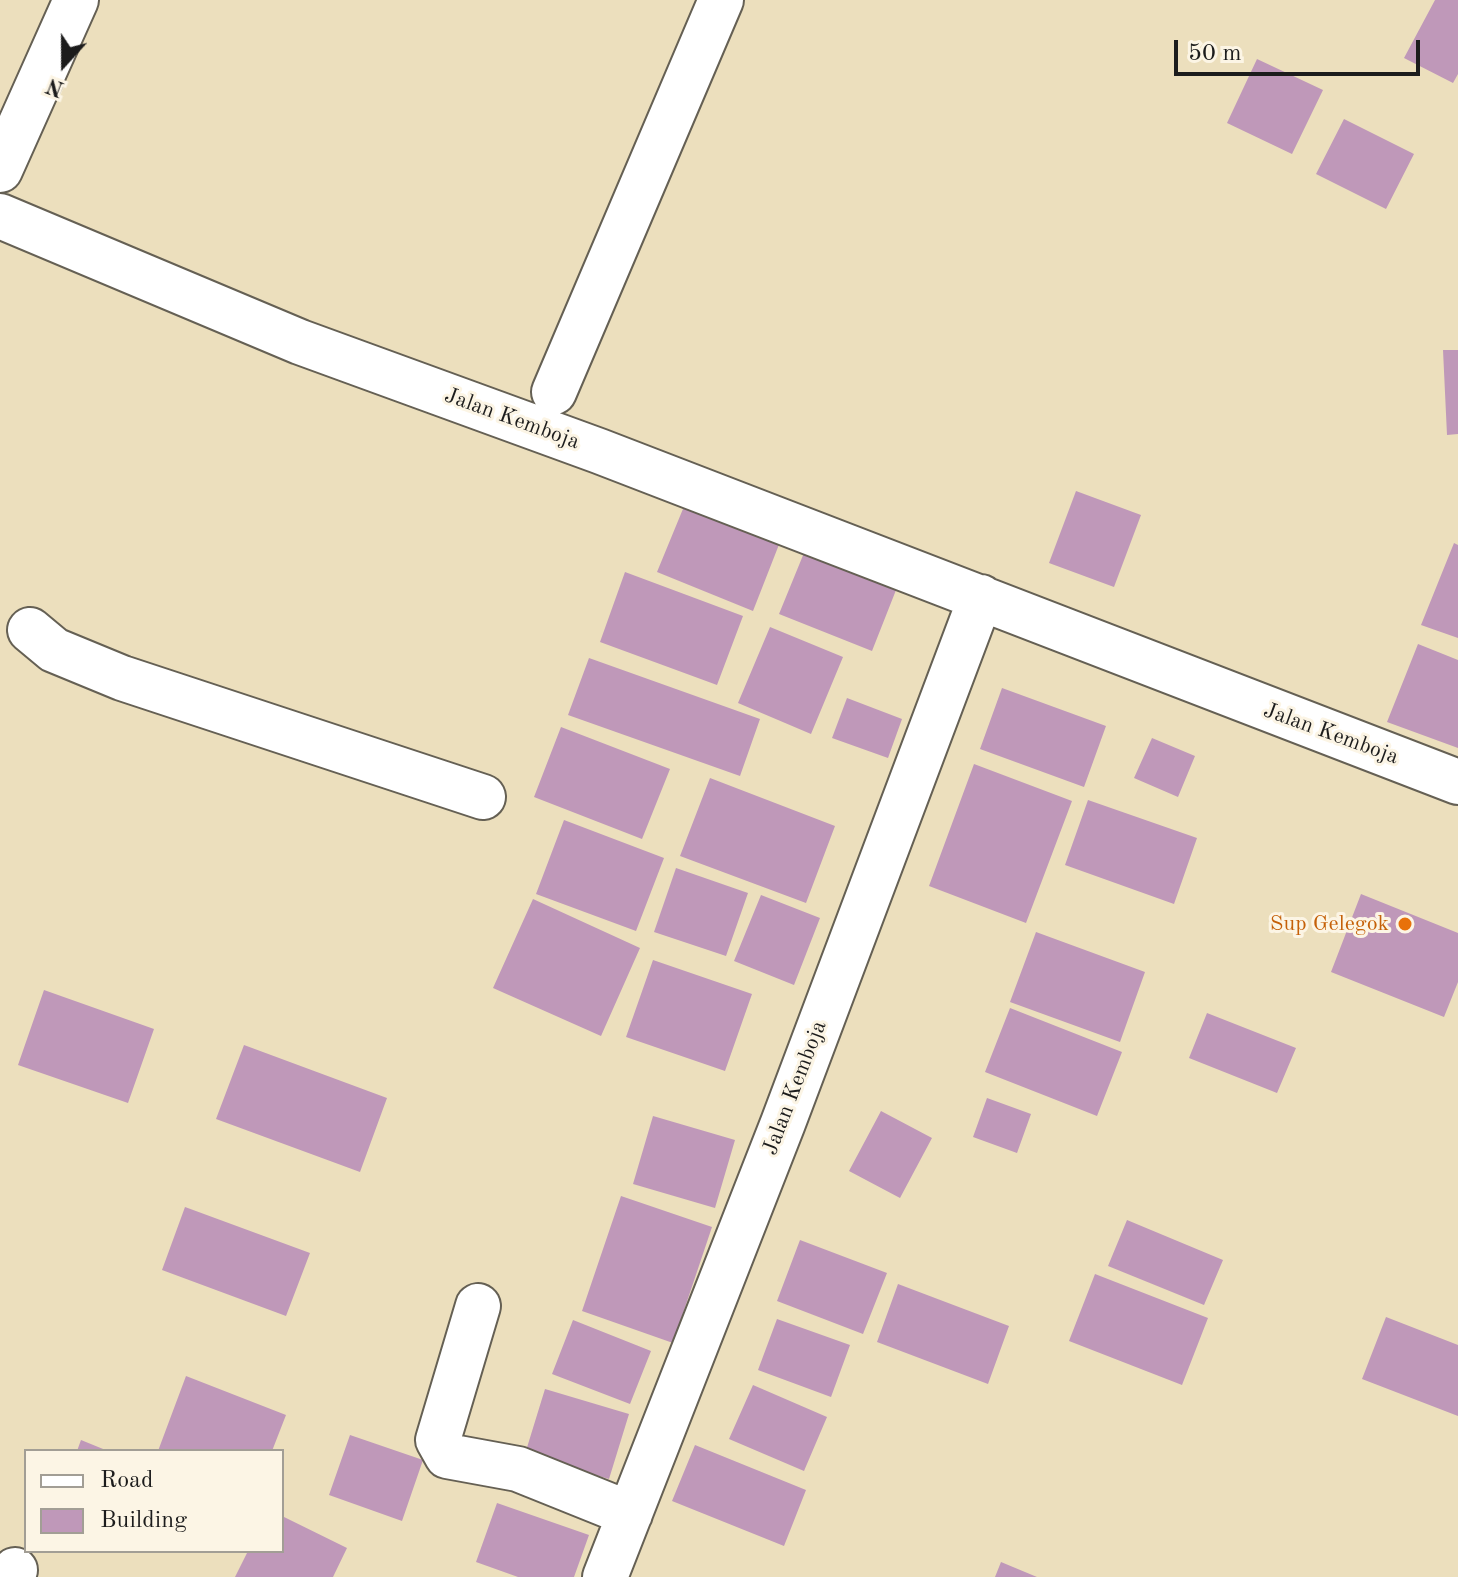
<!DOCTYPE html>
<style>
body{margin:0}
#map{position:relative;width:1458px;height:1577px;overflow:hidden;background:#ecdfbd;font-family:"Old Standard TT",serif}
canvas{display:block}
.legend{position:absolute;left:24px;top:1449px;width:260px;height:104px;box-sizing:border-box;background:#fcf5e5;border:2px solid #a29e95;margin:0;padding:10px 14px;list-style:none;font-size:24px;color:#1c1c1c}
.legend li{display:flex;align-items:center;gap:16px;height:40px}
.legend b{width:40px;border:2px solid #a29e95}
.north{position:absolute;left:24px;top:24px;width:80px;height:80px;-webkit-text-stroke:6px #fcf5e5;paint-order:stroke;rotate:201deg;font-size:22px;font-weight:700;line-height:32px;text-align:center;color:#1c1c1c}
.north::after{content:'';display:block;margin:auto;width:28px;height:36px;background:#1c1c1c;clip-path:polygon(50% 0,100% 100%,50% 72%,0 100%)}
.scale{position:absolute;left:1174px;top:40px;width:246px;height:36px;box-sizing:border-box;border:4px solid #1c1c1c;border-top:0;padding-left:10px;font-size:24px;line-height:28px;white-space:nowrap;color:#1c1c1c;-webkit-text-stroke:6px #fcf5e5;paint-order:stroke}
</style>
<div id="map">
<canvas width="1458" height="1577"></canvas>
<ul class="legend">
<li><b style="height:10px;background:#fff"></b>Road</li>
<li><b style="height:22px;background:#bf98b9"></b>Building</li>
</ul>
<div class="north">N</div>
<div class="scale">50 m</div>
</div>
<script>
const context = document.querySelector('canvas').getContext('2d');
context.lineJoin = 'round';
function paint(path, color) { context.fillStyle = color; context.fill(path, 'evenodd'); }
function strokePath(path, color, width, dash) { context.strokeStyle = color; context.lineWidth = width; context.lineCap = dash ? 'butt' : 'round'; context.setLineDash(dash || []); context.stroke(path); }
function write(font, color, halo, rows, align = 'center') {
  context.font = font + ' "Old Standard TT",serif'; context.lineWidth = 6; context.setLineDash([]); context.textBaseline = 'middle'; context.strokeStyle = halo; context.fillStyle = color; for (const [text, x, y, turn = 0] of rows) {
    context.save(); context.translate(x, y); context.rotate((+turn || 0) * Math.PI / 180); context.textAlign = isNaN(turn) ? turn : align; if (halo) context.strokeText(text, 0, 0); context.fillText(text, 0, 0); context.restore();
  }
}
const building = new Path2D(`
 M1435 0H1458V74L1453 83 1404 58Z
 M1257 59 1323 90 1292 154 1227 123Z
 M1344 119 1414 154 1386 209 1316 174Z
 M1443 350H1458V434L1447 435Z
 M1076 491 1141 515 1114 587 1049 563Z
 M685 504 780 542 753 611 657 572Z
 M1454 543 1458 545V638L1421 625Z
 M806 548 898 585 872 651 779 614Z
 M625 572 743 616 717 685 600 642Z
 M770 627 843 657 811 734 738 703Z
 M1418 644 1458 660V748L1387 722Z
 M589 658 760 719 740 776 568 715Z
 M1002 688 1106 726 1084 787 980 749Z
 M847 698 902 719 888 758 832 738Z
 M561 727 670 769 642 839 534 797Z
 M1152 738 1195 756 1178 797 1134 778Z
 M974 764 1072 801 1026 923 929 886Z
 M710 778 835 826 806 903 680 856Z
 M1088 800 1197 838 1174 904 1065 865Z
 M564 820 664 858 636 931 536 894Z
 M676 868 748 893 726 956 654 932Z
 M1361 894 1458 933V982L1444 1017 1331 972Z
 M761 895 820 918 794 985 734 961Z
 M533 899 640 948 601 1036 493 988Z
 M1036 932 1145 972 1120 1042 1010 1002Z
 M653 960 752 994 725 1071 626 1037Z
 M44 990 154 1029 128 1103 18 1065Z
 M1010 1008 1122 1052 1097 1116 985 1072Z
 M1207 1013 1296 1048 1277 1093 1189 1058Z
 M244 1045 387 1098 360 1172 216 1119Z
 M987 1098 1031 1114 1017 1153 973 1137Z
 M881 1111 932 1138 900 1198 849 1171Z
 M653 1116 735 1140 715 1208 633 1184Z
 M621 1196 712 1227 673 1343 582 1311Z
 M185 1207 310 1253 286 1316 162 1270Z
 M1127 1220 1223 1260 1204 1305 1108 1266Z
 M800 1240 887 1273 863 1334 777 1301Z
 M1095 1274 1208 1318 1182 1385 1069 1341Z
 M898 1284 1009 1326 988 1384 877 1342Z
 M1386 1317 1458 1345V1416L1362 1379Z
 M777 1319 850 1345 831 1397 758 1370Z
 M573 1320 651 1351 630 1404 552 1374Z
 M186 1376 286 1415 272 1451H158Z
 M753 1385 827 1417 804 1471 729 1439Z
 M545 1389 629 1414 609 1479 525 1454Z
 M350 1435 423 1460 402 1521 329 1495Z
 M81 1440 108 1451H77Z
 M695 1445 806 1490 784 1546 672 1501Z
 M497 1503 589 1535 574 1577H518L476 1562Z
 M282 1516 347 1548 333 1577H235L248 1551H282Z
 M1001 1562 1037 1577H995Z`);
const minor = new Path2D(`
 M0 170 76 0
 M0 216 300 342 599 451 1458 782
 M554 392 721 0
 M30 630 54 650 122 678 483 797
 M478 1306 438 1440 447 1456 518 1469 630 1514
 M12 1577 15 1570
 M605 1577 783 1123 981 597`);
const markers = [
 [1405,924,8,"#e8710a"]
];
const streetNames = [
 ["Jalan Kemboja",512,419,20],
 ["Jalan Kemboja",1331,734,20],
 ["Jalan Kemboja",795,1088,-69]
];
const foodNames = [
 ["Sup Gelegok",1389,924]
];
paint(building, '#bf98b9');
strokePath(minor, '#656054', 48);
strokePath(minor, '#fff', 44);
for (const [x, y, r, color] of markers) { const dot = new Path2D(); dot.arc(x, y, r, 0, 2 * Math.PI); context.fillStyle = color; context.fill(dot); strokePath(dot, '#fcf5e5', 3); }
write('22px', '#1c1c1c', '#fcf5e5', streetNames);
write('22px', '#c56008', '#fcf5e5', foodNames, 'right');
</script>
